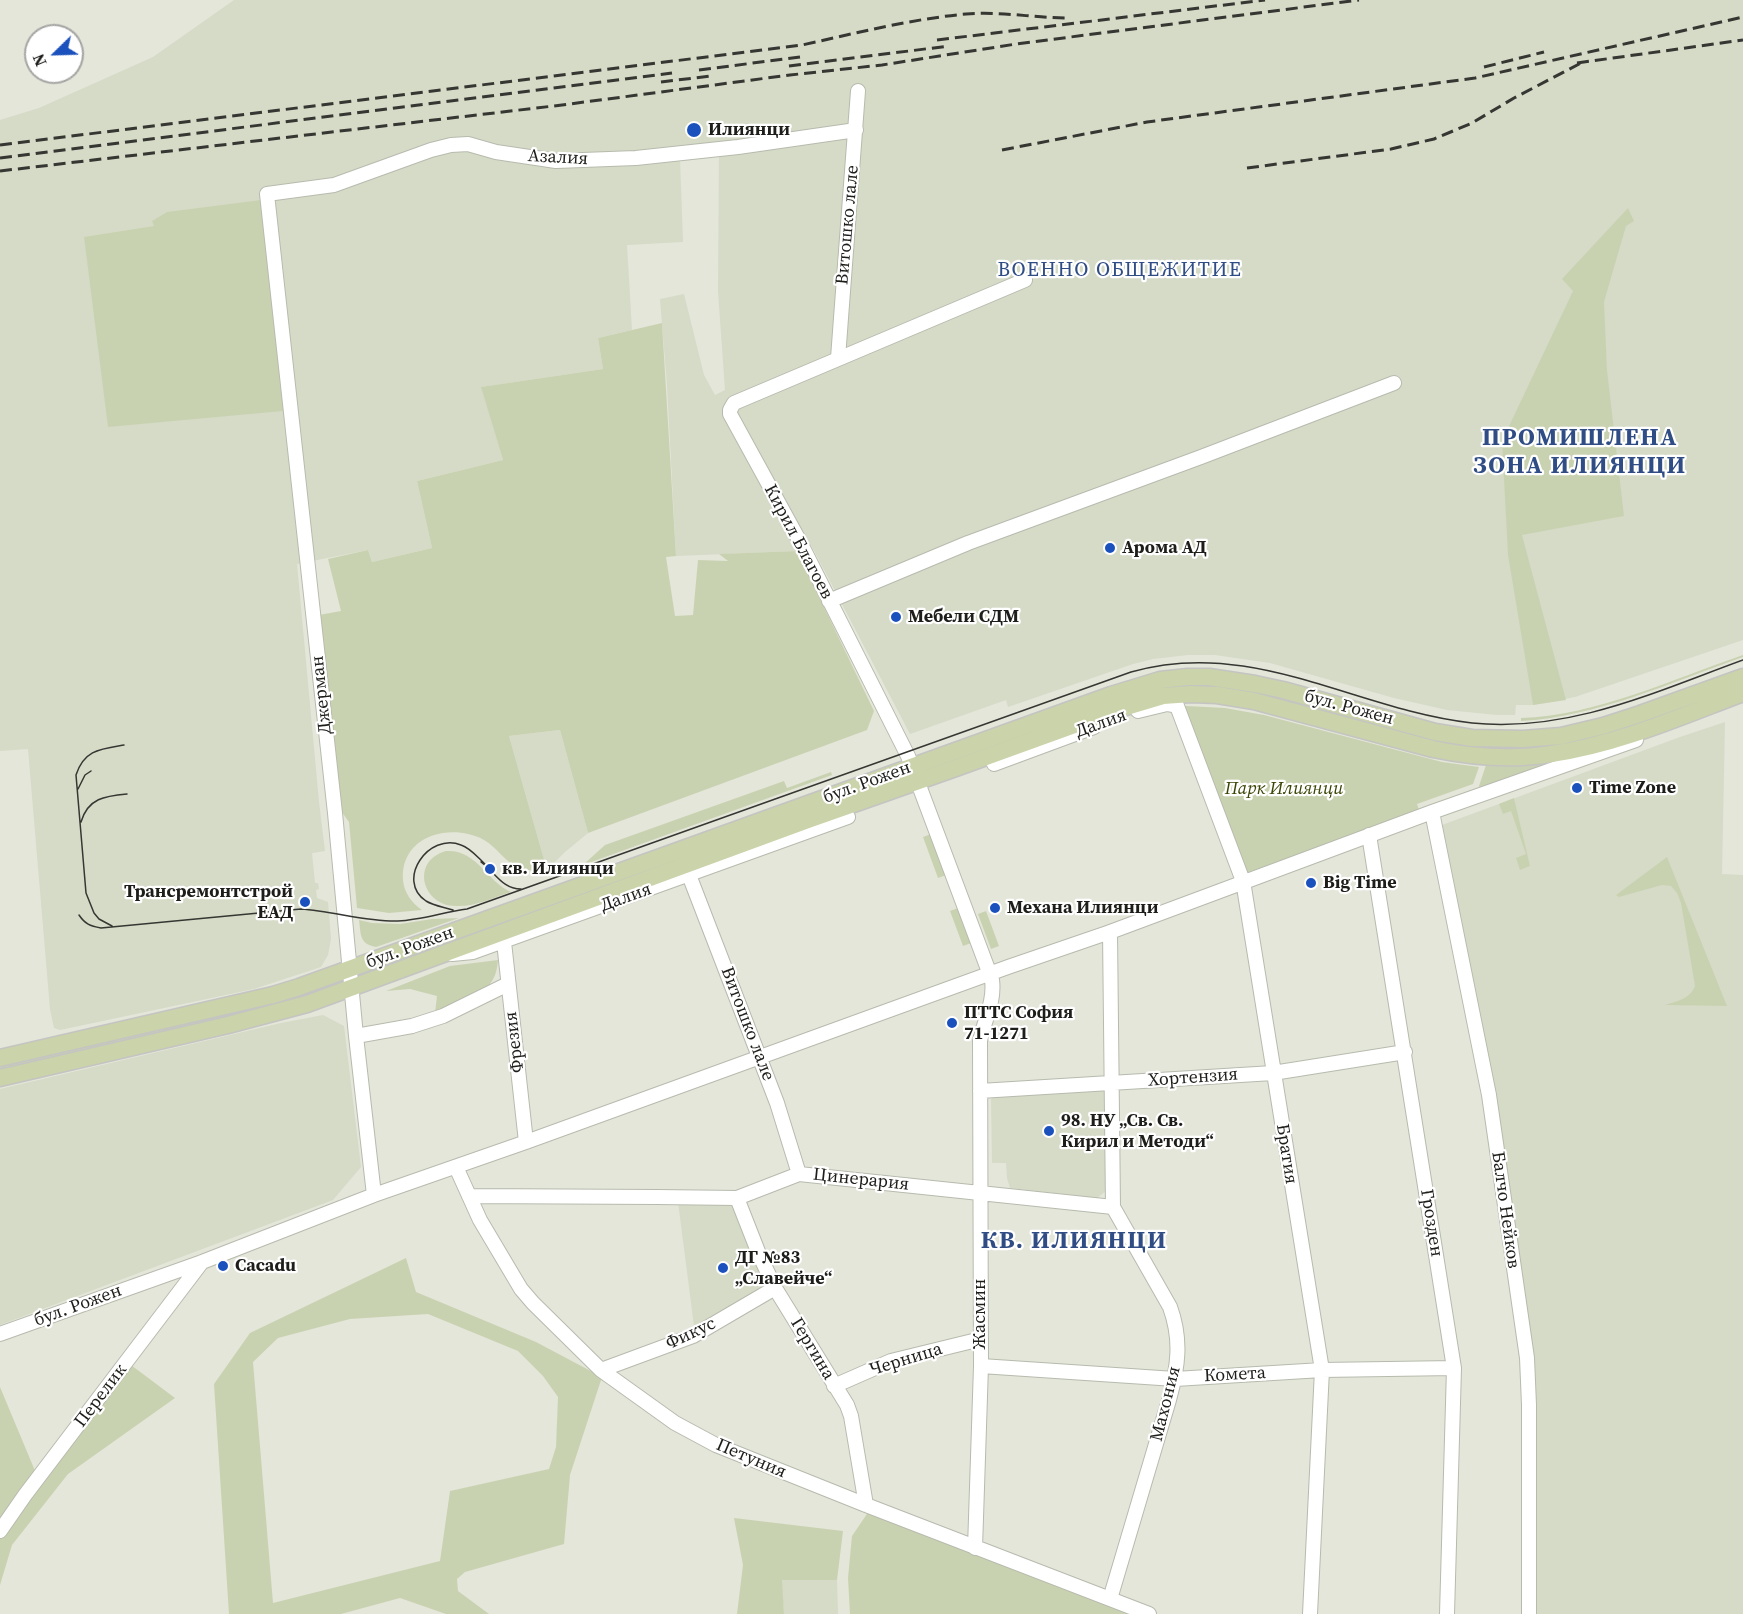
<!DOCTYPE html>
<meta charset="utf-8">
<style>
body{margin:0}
#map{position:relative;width:1743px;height:1614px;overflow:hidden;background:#e3e6d9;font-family:"Source Serif 4",serif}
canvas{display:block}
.north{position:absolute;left:24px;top:24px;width:60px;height:60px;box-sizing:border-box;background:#fff;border:2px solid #a5a5a3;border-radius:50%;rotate:247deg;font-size:16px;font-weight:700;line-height:24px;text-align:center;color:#1d1e1a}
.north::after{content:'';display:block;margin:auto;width:21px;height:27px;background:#1b51bd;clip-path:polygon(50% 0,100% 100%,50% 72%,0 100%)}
</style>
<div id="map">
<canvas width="1743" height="1614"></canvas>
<div class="north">N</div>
</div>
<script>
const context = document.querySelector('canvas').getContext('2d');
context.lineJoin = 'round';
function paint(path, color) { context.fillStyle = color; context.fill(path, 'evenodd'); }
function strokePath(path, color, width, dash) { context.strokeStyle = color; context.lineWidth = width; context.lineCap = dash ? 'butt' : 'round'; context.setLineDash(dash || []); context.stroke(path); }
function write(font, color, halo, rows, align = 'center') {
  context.font = font + ' "Source Serif 4",serif'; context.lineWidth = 4.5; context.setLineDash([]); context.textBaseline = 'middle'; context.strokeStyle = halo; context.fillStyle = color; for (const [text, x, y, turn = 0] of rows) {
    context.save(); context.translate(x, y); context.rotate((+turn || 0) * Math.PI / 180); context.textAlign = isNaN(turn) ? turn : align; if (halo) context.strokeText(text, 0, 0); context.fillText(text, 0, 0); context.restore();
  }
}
const built = new Path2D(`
 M234 0H1743V640L1575 697 1533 705H1516L1515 715H1497L1447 710 1394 698 1270 663 1215 655H1188L1153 659 1133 664 1008 707 1006 700 910 734 811 545 797 551 676 556 667 385 660 299 684 294 704 375 715 395 725 390 718 291 719 154 680 159 683 242 627 245 632 330 598 338 603 369 482 387 503 460 417 481 432 548 372 562 368 550 297 564 319 802 325 851 312 853 315 883H318L319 889 316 890 317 898 328 902 331 939 328 955 321 967 254 989 60 1030 54 1028 50 1009 28 749 0 751V120L39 108 153 57Z
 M1725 722 1722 874 1743 875V1614H1533L1532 1392 1491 1096 1442 825 1680 737Z
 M560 730 588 833 565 852 547 870 509 736Z
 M323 1015 344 1026 361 1167 333 1200 0 1325V1089L281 1023Z
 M1106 1090V1191L1097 1198 1010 1188 1007 1178 1006 1163H992L991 1099 994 1097Z
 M678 1202 735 1204 768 1284 694 1326Z
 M781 1580H837L838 1614H784Z`);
const green = new Path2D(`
 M261 200 283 411 108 427 84 237 154 226 152 221 167 212Z
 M1628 208 1634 221 1626 226 1604 302 1607 370 1624 516 1522 535 1566 700 1533 705 1508 555 1502 441 1573 291 1562 279Z
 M662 323 676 556 666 557 675 616 693 615 698 560 728 561 719 554 797 551 874 711 867 730 588 833 560 730 509 736 547 870C539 871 529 871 520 868 505 863 497 847 484 840 450 822 400 836 403 880 404 893 412 903 422 910L389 913 357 908 349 822 339 808 319 615 341 611 328 559 368 550 372 562 432 548 417 481 503 460 481 387 603 369 598 338Z
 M1743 655V657C1672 682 1596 717 1521 721V718C1595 716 1673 679 1743 655Z
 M1186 706 1225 708 1264 715 1442 762 1479 767 1473 784 1417 804 1419 810 1246 873 1184 707Z
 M1568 757 1480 789 1479 786 1487 762Z
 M831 772 832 775 583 865 605 845 784 781 787 788Z
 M1514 798 1530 866 1520 870 1516 858 1526 854 1511 811 1503 814 1499 804Z
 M931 834 946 875 938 878 923 837Z
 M446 851C477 849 486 881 511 892 493 898 474 907 456 906 422 906 410 861 446 851Z
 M1667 857 1727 1006 1665 1005C1677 1001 1690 999 1695 986L1681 903 1677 893 1671 886 1662 885 1619 897 1616 895Z
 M958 908 971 943 963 946 950 911Z
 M986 911 999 946 991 949 978 914Z
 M459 918 376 947C359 944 361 934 359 920L372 923 400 924 432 919Z
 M498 960C497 971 495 980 486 988L435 1013 437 996 410 989 386 991 450 966Z
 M319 988 320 992 294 1001 0 1071V1066L253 1007Z
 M406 1258 416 1292 536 1342 602 1377 570 1475 564 1544 465 1572 457 1579 458 1591 489 1614H446L400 1598 341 1614H229L214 1384 250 1333ZM428 1314 518 1351 543 1376 558 1397 556 1447 549 1469 450 1491 440 1561 273 1603 253 1362 278 1338 350 1319Z
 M127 1362 175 1398 68 1474 12 1545 0 1585V1387L38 1478Z
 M869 1511 1132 1614H850L848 1578 852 1536Z
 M734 1518 843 1531 837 1580H782L784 1614H737L743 1565Z`);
const minor = new Path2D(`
 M838 358 858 91
 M829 601 968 543 1201 457 1394 383
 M1138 711 1167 704 1177 706 1243 881 1322 1370 1310 1614
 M994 764 1094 727
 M1432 812 1489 1095 1527 1358 1529 1405V1614
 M1369 835 1454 1368 1447 1614
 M689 875 777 1103 799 1174
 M1110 932 1113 1207 1170 1307C1182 1340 1178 1367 1169 1400L1110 1599
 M504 942 526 1142
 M452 954 473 952 848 817
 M356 1036 412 1026 443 1016 508 984
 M980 1091 1273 1073 1405 1052
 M456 1167 480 1220 521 1289 533 1303 601 1370 675 1423 716 1445 866 1505 1149 1614
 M374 1195 356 1036 335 813 267 194 334 185 431 150 451 145 468 144 496 152 556 161 636 158 738 147 856 130
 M469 1196 657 1197 737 1198 799 1174 1113 1207
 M737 1198 759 1254 775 1288 847 1405 851 1416 866 1505
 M0 1334 202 1262 374 1195 526 1142 1008 967 1110 932 1432 812 1636 740
 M981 1366 1175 1379 1322 1370 1454 1368
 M601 1370 693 1336 775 1288
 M834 1386 891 1361 981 1339
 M0 1531 25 1495 202 1262
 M975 1548 981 1366 980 1041C984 1021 995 1001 992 980L908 756 799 540 730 414V410L734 403 1025 280`);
const major = new Path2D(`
 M0 1058 273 995 299 987 1111 695 1160 680 1188 677H1209L1255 684 1283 690 1435 732 1472 738 1523 739 1561 736 1603 726 1640 714 1743 677
 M0 1078 228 1025 307 1004 808 820 953 769 1116 710 1163 696 1191 694 1217 695 1254 701 1433 749C1471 757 1513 760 1551 754 1616 745 1682 716 1743 693`);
const tram = new Path2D(`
 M78 789 85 775 91 771
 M81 822C88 798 105 796 127 794
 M481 862C495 872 502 889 521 889
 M453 910C444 907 434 906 426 901 395 880 429 832 461 845 471 848 479 859 487 866
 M79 915C85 924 90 926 101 928L301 909C333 911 367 922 398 921 421 920 444 912 467 909L1131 672C1253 637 1355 710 1472 723 1568 733 1655 692 1743 660
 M112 926 99 919 94 913 86 893 76 775C84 750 100 749 124 745`);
const rail = new Path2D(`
 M937 40 1265 0
 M1577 63 1743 40
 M789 66 949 46
 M1484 67 1544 52
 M699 70 800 57
 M661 82 711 76
 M0 145 802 45C857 33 911 19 966 14 1000 11 1034 18 1068 18
 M1002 150 1147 122 1475 78 1743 17
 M0 158 672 73
 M1247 168 1391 149 1434 139 1472 123 1514 98 1583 62
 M0 171 562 105 790 75 882 65 1016 44 1359 0`);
const markers = [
 [694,130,8,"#1b51bd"],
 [1110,548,6,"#1b51bd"],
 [896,617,6,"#1b51bd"],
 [1577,788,6,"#1b51bd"],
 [490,869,6,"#1b51bd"],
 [1311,883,6,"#1b51bd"],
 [305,902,6,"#1b51bd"],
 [995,908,6,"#1b51bd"],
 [952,1023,6,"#1b51bd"],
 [1049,1131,6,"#1b51bd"],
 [223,1266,6,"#1b51bd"],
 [723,1268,6,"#1b51bd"]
];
const poiNames = [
 ["Илиянци",708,130],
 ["Арома АД",1122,548],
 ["Мебели СДМ",908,617],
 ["Time Zone",1589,788],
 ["кв. Илиянци",502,869],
 ["Big Time",1323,883],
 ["Трансремонтстрой",293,892,"right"],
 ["ЕАД",293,913,"right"],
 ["Механа Илиянци",1007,908],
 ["ПТТС София",964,1013],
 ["71-1271",964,1034],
 ["98. НУ „Св. Св.",1061,1121],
 ["Кирил и Методи“",1061,1142],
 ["ДГ №83",735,1258],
 ["„Славейче“",735,1279],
 ["Cacadu",235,1266]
];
const streetNames = [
 ["Азалия",558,158,3],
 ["Витошко лале",848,225,-85],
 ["Кирил Благоев",798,542,62],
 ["Джерман",322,695,-96],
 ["бул. Рожен",1349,708,15],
 ["Далия",1101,724,-20],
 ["бул. Рожен",867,783,-20],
 ["Далия",626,898,-20],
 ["бул. Рожен",410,948,-20],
 ["Витошко лале",747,1024,69],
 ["Фрезия",515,1042,-97],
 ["Хортензия",1193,1078,-4],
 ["Братия",1286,1154,81],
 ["Цинерария",861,1180,6],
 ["Балчо Нейков",1505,1210,82],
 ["Грозден",1431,1223,81],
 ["бул. Рожен",78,1306,-20],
 ["Жасмин",980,1314,-90],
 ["Фикус",691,1334,-25],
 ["Гергина",812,1349,59],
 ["Черница",906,1360,-17],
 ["Комета",1235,1375,-3],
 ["Перелик",101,1396,-53],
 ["Махония",1166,1404,-76],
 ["Петуния",751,1459,23]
];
const parkNames = [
 ["Парк Илиянци",1284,789]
];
const neighbourhoodNames = [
 ["ВОЕННО ОБЩЕЖИТИЕ",1120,271]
];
const districtNames = [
 ["ПРОМИШЛЕНА",1580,439],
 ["ЗОНА ИЛИЯНЦИ",1580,467],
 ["КВ. ИЛИЯНЦИ",1074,1242]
];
paint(built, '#d5dbc7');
paint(green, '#c9d2b0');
strokePath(minor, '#b7bbae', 16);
strokePath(major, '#c4c4c3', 19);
strokePath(minor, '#fff', 14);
strokePath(major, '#cad3a9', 16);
strokePath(tram, '#363732', 1.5);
strokePath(rail, '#363732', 3, [12, 6]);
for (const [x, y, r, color] of markers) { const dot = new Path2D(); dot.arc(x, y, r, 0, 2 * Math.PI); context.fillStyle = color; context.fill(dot); strokePath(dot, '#fff', 2); }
write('bold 18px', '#1d1e1a', '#fff', poiNames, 'left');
write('18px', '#1d1e1a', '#fff', streetNames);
write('italic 18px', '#3a4504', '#fff', parkNames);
context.letterSpacing = '1.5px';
write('20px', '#2f4c84', '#fff', neighbourhoodNames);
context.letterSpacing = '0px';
context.letterSpacing = '1.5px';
write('bold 24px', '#2f4c84', '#fff', districtNames);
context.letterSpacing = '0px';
</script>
